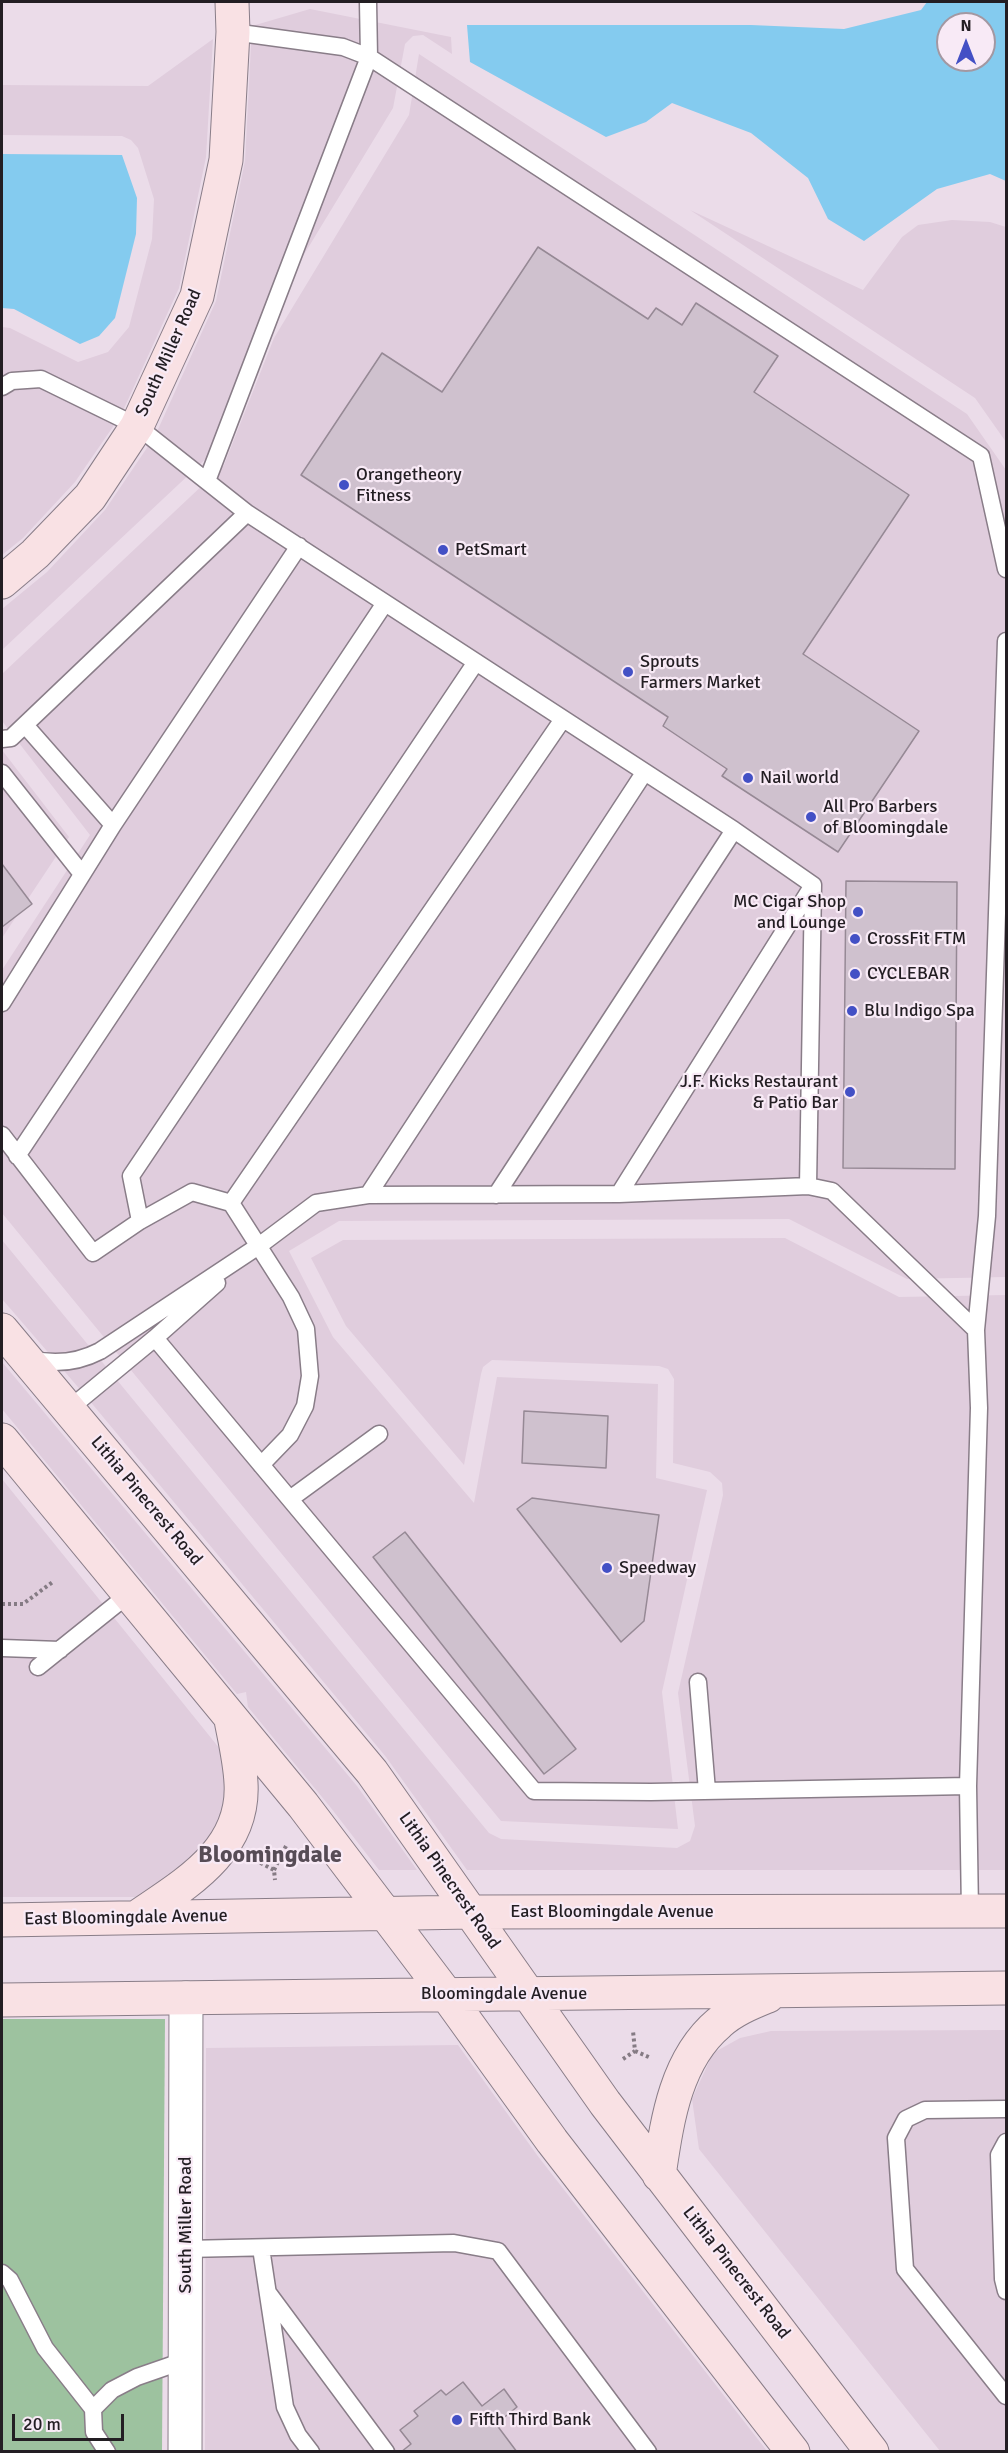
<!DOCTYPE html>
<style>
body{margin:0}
#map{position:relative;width:1008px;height:2453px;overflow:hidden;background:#ebdce9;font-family:Signika,sans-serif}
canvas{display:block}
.frame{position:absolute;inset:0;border:3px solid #231e23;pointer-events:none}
.north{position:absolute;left:936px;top:12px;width:60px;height:60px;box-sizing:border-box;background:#f8eaf6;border:2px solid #a398a2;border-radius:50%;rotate:0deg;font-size:16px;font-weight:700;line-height:24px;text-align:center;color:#231e23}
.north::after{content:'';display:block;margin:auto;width:21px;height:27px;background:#4350c5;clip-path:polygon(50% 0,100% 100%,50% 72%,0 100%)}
.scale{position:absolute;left:12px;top:2414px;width:112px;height:27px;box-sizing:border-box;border:3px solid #231e23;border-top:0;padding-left:8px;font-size:18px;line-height:21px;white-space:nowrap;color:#231e23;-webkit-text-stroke:4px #f8eaf6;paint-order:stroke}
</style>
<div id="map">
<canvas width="1008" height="2453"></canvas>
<div class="frame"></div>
<div class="north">N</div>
<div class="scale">20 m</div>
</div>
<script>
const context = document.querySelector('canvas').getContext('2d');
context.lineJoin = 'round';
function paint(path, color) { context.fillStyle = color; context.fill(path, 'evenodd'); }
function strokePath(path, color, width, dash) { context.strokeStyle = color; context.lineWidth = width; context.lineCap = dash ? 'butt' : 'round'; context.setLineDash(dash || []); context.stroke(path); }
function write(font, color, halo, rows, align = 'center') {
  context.font = font + ' Signika,sans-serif'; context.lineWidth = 4.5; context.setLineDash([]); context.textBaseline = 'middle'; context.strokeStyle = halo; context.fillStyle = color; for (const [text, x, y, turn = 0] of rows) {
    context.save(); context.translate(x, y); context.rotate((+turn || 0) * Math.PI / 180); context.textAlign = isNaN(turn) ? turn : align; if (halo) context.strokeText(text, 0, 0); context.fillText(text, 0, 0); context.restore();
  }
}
const commercial = new Path2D(`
 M310 9 451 37 452 54 423 35 413 36 405 44 393 108 260 327 211 454 2 650V609L47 572 105 510 155 436 216 301 245 161 252 26Z
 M213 39 206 157 179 288 121 415 75 482 23 538 2 555V327L10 328 78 362 108 352 129 327 152 239 154 199 138 148 131 140 122 136 2 135V85L148 86Z
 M419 54 967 414 1006 470 1005 1277 907 1279 789 1219 339 1221 289 1251 333 1337 474 1503 497 1377 658 1384 656 1478 707 1490 662 1692 678 1829 501 1821 2 1213V970L90 835 2 721V674L224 465 274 338 409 115Z
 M690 210 863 290 902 237 918 225 952 220 990 222 1006 227V442L975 398Z
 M2 750 69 837 2 938Z
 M785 1238 899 1297 1006 1295V1870H467L386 1757 84 1394 2 1299V1240L489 1833 501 1839 677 1848 690 1841 695 1826 678 1693 723 1495 722 1483 710 1472 673 1463 674 1379 668 1369 659 1366 492 1360 483 1367 481 1374 464 1465 346 1326 311 1258 343 1240Z
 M2 1362 357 1786 417 1870H379L331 1808 248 1707 246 1692 237 1694 2 1409Z
 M2 1479 220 1749 228 1807 198 1867 153 1897H2Z
 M1006 2030V2451H940L699 2149 692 2099 713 2053 740 2038 771 2031Z
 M458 2045 537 2155 767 2451 205 2452 206 2048Z`);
const green = new Path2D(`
 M2 2019H165L162 2451 2 2452Z`);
const water = new Path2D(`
 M927 2H1006V181L990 174 937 189 864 241 828 219 808 178 751 133 672 103 646 122 606 137 470 62 467 25H751L844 29 921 10ZM948 24H984V60H948Z
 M2 154 122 155 137 198 136 234 115 318 99 336 80 344 14 309 2 308Z`);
const building = new Path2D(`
 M538 247 648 319 656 308 682 325 696 303 778 356 754 392 909 495 803 654 919 731 838 852 722 776 727 769 663 726 668 717 301 475 382 353 442 392Z
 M2 864 32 904 2 927Z
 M846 881 957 882 955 1169 843 1168Z
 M524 1411 608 1416 606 1468 522 1463Z
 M532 1498 659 1515 644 1621 621 1642 517 1509Z
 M405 1532 576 1749 544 1774 373 1557Z
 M463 2382 482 2406 504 2389 517 2407 496 2424 517 2452H401L411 2444 400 2430 418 2416 414 2411 441 2390 446 2395Z`);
const path = new Path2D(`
 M2 1604H23L54 1581
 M255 1860 274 1870 275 1880
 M274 1870 286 1846
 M635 2051 651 2058
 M623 2059 635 2051 633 2031`);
const lane = new Path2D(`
 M368 2 369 57 981 456 1006 569
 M2 387 12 381 41 379 137 426 247 513 11 738 2 739
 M207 481 369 57 343 47 233 32
 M25 725 113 825
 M2 773 82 874
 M2 1003 113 825 299 546
 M2 1135 93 1253 140 1221 192 1192 231 1203 291 1297 306 1329 310 1376 305 1406 290 1435 261 1465
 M17 1156 385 603
 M808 1186 832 1191 976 1330
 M619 1194 813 885
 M368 1195 644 773
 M496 1195 734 830
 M231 1203 563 719
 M140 1221 131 1176 476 662
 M155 1338 534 1791 651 1792 968 1786 970 1912
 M30 1359C55 1365 77 1363 100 1351L260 1245 316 1203 368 1195 619 1194 808 1186 813 885 734 830 247 513
 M69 1409 155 1338 217 1283
 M290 1499 379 1434
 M2 1648 60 1650
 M38 1667 129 1594
 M698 1682 707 1791
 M968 1786 979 1408 976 1330 987 1216 1006 641
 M1006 2109 925 2110 906 2119 896 2138 905 2269 1006 2396
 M1006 2142 999 2155 1003 2279 1006 2291
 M261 2248 285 2407 298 2435 311 2452
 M186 2249 454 2243 498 2251 648 2452
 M2 2273 10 2280 45 2348 93 2409
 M269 2294 386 2452
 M107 2452 94 2432 93 2409 112 2390 137 2377 186 2360`);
const street = new Path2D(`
 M185 2452 186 1998`);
const secondary = new Path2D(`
 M2 582 35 554 90 497 137 426 197 296 226 160 233 32 232 2
 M2 1330 372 1772 605 2103 872 2452
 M2 1440 303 1805 446 1994 552 2141 793 2452
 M137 1917C185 1884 245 1851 241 1783 240 1762 235 1741 231 1720
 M2 1920 472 1912 1006 1911
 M2 2000 1006 1988
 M659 2175C667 2122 675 2060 719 2023 733 2010 751 2003 768 1996`);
const markers = [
 [344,485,6,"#4350c5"],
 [443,550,6,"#4350c5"],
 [628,672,6,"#4350c5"],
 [748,778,6,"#4350c5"],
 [811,817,6,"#4350c5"],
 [858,912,6,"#4350c5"],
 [855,939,6,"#4350c5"],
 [855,974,6,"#4350c5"],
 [852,1011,6,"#4350c5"],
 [850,1092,6,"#4350c5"],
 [607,1568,6,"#4350c5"],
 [457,2420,6,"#4350c5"]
];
const streetNames = [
 ["South Miller Road",169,353,-66],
 ["Lithia Pinecrest Road",146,1501,50],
 ["Lithia Pinecrest Road",449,1881,55],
 ["East Bloomingdale Avenue",612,1912],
 ["East Bloomingdale Avenue",126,1918,-1],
 ["Bloomingdale Avenue",504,1994],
 ["South Miller Road",186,2225,-90],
 ["Lithia Pinecrest Road",736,2273,52]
];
const poiNames = [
 ["Orangetheory",356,475],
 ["Fitness",356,496],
 ["PetSmart",455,550],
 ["Sprouts",640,662],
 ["Farmers Market",640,683],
 ["Nail world",760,778],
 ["All Pro Barbers",823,807],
 ["of Bloomingdale",823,828],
 ["MC Cigar Shop",846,902,"right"],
 ["and Lounge",846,923,"right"],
 ["CrossFit FTM",867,939],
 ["CYCLEBAR",867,974],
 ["Blu Indigo Spa",864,1011],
 ["J.F. Kicks Restaurant",838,1082,"right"],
 ["& Patio Bar",838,1103,"right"],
 ["Speedway",619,1568],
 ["Fifth Third Bank",469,2420]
];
const districtNames = [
 ["Bloomingdale",270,1856]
];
paint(commercial, '#e0cddd');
paint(green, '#9dc29f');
paint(water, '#84cbef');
paint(building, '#cfc1ce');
strokePath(building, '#968995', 1.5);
strokePath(lane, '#897d88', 19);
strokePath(street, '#897d88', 35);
strokePath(secondary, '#897d88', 35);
strokePath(path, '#857b84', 4, [3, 3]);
strokePath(lane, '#fff', 16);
strokePath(street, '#fff', 33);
strokePath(secondary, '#f9e1e4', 33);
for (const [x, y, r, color] of markers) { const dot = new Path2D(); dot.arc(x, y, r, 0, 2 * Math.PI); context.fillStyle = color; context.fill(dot); strokePath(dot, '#f8eaf6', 2); }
write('18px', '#231e23', '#f8eaf6', streetNames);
write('18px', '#231e23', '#f8eaf6', poiNames, 'left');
write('bold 24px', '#574c56', '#f8eaf6', districtNames);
</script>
